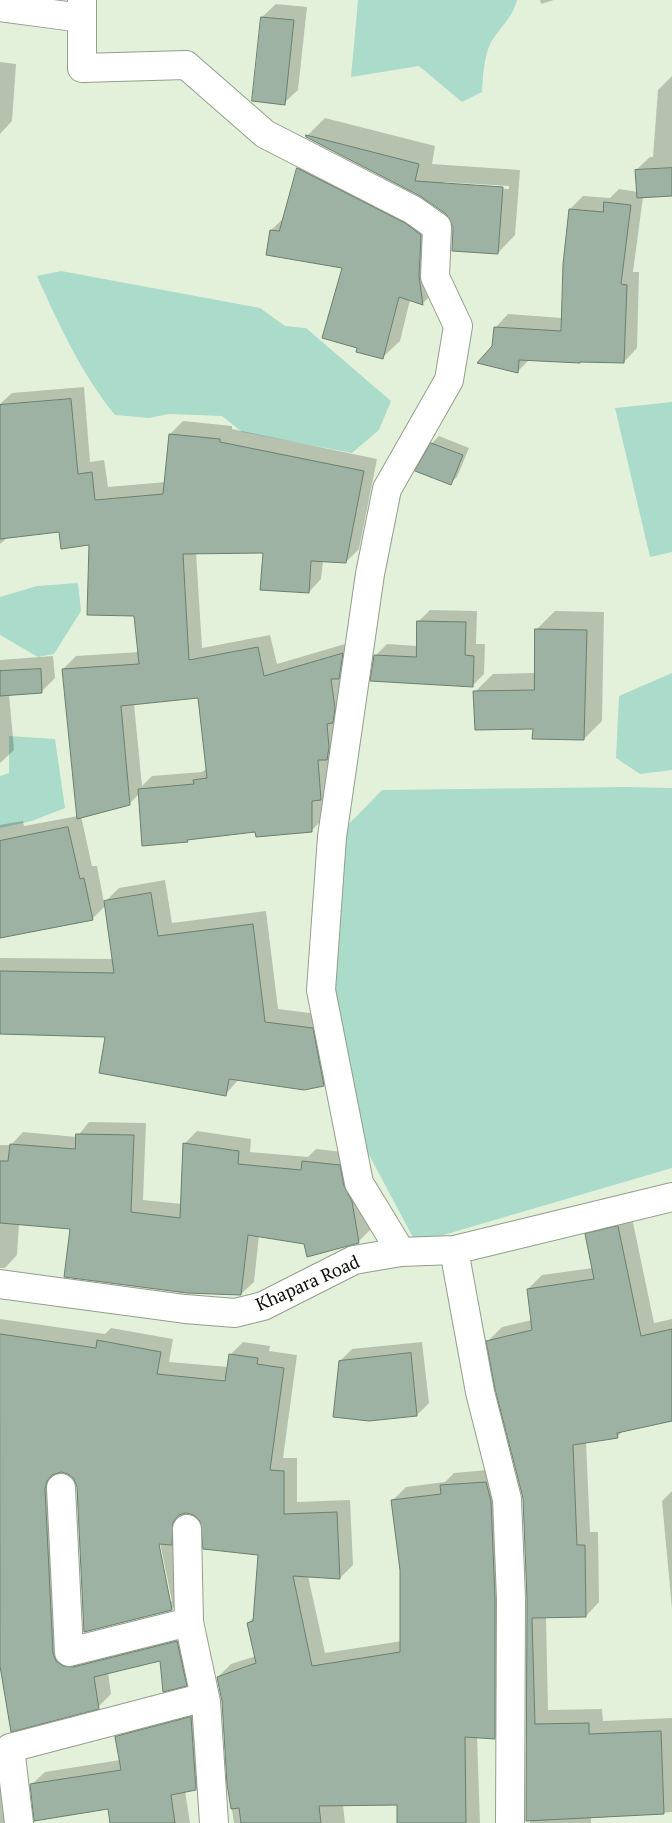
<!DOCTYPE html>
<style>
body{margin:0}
canvas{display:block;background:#e4f1da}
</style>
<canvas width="672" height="1823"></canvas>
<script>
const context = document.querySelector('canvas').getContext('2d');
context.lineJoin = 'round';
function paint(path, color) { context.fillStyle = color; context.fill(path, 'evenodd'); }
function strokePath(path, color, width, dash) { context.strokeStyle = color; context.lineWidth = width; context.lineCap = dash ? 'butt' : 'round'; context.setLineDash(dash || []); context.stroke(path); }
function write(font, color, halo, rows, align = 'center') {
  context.font = font + ' "PT Serif",serif'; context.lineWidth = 4; context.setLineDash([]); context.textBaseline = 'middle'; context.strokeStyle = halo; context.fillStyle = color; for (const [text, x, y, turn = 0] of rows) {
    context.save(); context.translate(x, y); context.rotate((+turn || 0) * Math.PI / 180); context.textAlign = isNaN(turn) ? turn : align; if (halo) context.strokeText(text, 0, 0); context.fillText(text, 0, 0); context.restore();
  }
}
const water = new Path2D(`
 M358 0H517C513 17 502 25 493 39 484 52 483 77 482 92L462 102 419 66 351 77Z
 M61 271 260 308 285 326 306 328 391 401 379 430 352 453 242 432 222 416 169 414 149 418 115 415C81 373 59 325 37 276Z
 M672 402V552L650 557 615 408Z
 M78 583 81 611 54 654 38 657 0 635V597L37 586Z
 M672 673V770L640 774 616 758 619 696Z
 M9 736 55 739 65 808 32 821 0 828V776L9 773Z
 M626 787 672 788V1168L416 1243 359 1136 328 964 342 831 382 790Z`);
const shadow = new Path2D(`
 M540 0H554L541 4Z
 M276 4 307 7 298 90 284 103 262 17Z
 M0 62 16 64 12 121 0 134Z
 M672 76V195L643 197 633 272H639L637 348 624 362 530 359 518 371 493 347 495 328 508 314 562 318 570 209 583 196 610 198 619 189 638 192 636 170 650 157H653L658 90Z
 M325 118 435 146 432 164 520 170 515 235 498 253 454 227 447 213 421 195 307 136ZM443 182 509 186V189L446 185Z
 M315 152 422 207 439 287 423 303 410 300 400 341 383 357 343 267 271 230 284 218 298 169Z
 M84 387 90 462 104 460 108 487 166 482 170 434 183 421 232 426V429L377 459 359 549 346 562 323 561 321 579 309 592 264 552H196L202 648 270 635 277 664 355 641 324 818 311 831H256L189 838 186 841 139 794 129 804 81 816 92 866H97L104 903 119 888 165 880 172 923 266 911 278 1009 326 1015 337 1072 323 1085 239 1079 225 1095 107 1035 0 989V958L113 959 106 905 92 919 0 937V825L23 821 24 826 78 816 63 669 76 656 139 652 135 615 90 544 60 531 8 537 0 544V404L12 393ZM199 696 207 768 202 772 152 776 142 786 134 704Z
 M439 436 469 448 457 477 450 483 417 470 432 443Z
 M430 610 477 611 476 644H485L484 674 472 686 375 656 387 644 417 646 418 622Z
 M555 611 604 612 602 721 584 739 534 728 475 692 493 674 535 673 537 629Z
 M53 656 55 678 42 691 9 694 14 750 0 763V660Z
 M89 1122 146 1123 143 1200 182 1204 184 1144 197 1131 251 1139 250 1152 308 1157 316 1149 352 1153 364 1188 370 1230 358 1242 305 1243 259 1235 254 1282 241 1294 215 1292 212 1294 66 1276 72 1228 19 1224 17 1255 5 1268H0V1145H11L23 1132 77 1137Z
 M631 1213 654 1323 672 1319V1421L624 1430 617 1437 586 1442 590 1532H598L599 1602 586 1616 546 1617 548 1710 602 1709 603 1721 672 1718V1812L591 1818V1823H530L528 1599 524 1498 488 1341 502 1327 532 1320 528 1289 542 1275 593 1268 586 1235 600 1221Z
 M0 1319 105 1334 111 1328 173 1339 169 1362 228 1367 230 1355 243 1342 270 1346 269 1351 297 1355 283 1458H297V1502L350 1500 353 1565 340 1578 308 1576 325 1653 402 1641 401 1570 393 1500 406 1487 445 1482 454 1473 499 1469 507 1725 494 1738 477 1736 480 1823H398V1804L343 1805 345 1823H234L228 1784 223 1701 218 1677 231 1664 256 1656 248 1623 254 1617 259 1554 195 1514 185 1512V1596L172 1609 78 1487 75 1478 68 1473 59 1472 66 1639 190 1629 199 1671 186 1685 161 1659 108 1672 111 1694 98 1707 0 1658ZM157 1538H159L172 1601H169Z
 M422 1342 429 1403 417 1415 340 1361 352 1349Z
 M672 1491V1609L662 1501Z
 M204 1704 209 1776 196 1789 185 1791 190 1823H111L109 1808 31 1785 45 1772 120 1760 117 1737 130 1724Z
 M0 1778 25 1823H0Z`);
const building = new Path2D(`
 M261 17 294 20 285 105 252 101Z
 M306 135 419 164 415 181 503 187 498 254 452 251 453 227 446 214 420 196 306 137Z
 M297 168 405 223 421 235 419 276 423 305 399 297 383 359 356 352 357 348 322 338 342 268 266 255 270 230 279 231Z
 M672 168V196L637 198 635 170Z
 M604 202 631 205 621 284 627 285 624 363 580 362V363L519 360 518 373 477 363 492 346 494 327 561 331 563 264 569 209 603 212Z
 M71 399 78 474 92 472 95 500 163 494 169 434 220 439V442L364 471 346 563 311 561 309 593 260 590 263 553 183 554 189 660 258 647 264 676 343 653 339 679H331L335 708 333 723 327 724 329 747 327 760H318L321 800 312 801V832L256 837 255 832 187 840 188 842 142 846 138 789 194 784 193 780 207 778 198 698 121 706 130 805 77 819 62 669 139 664 134 616 87 615 89 545 61 549 59 532 0 539V405Z
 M431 443 463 455 451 485 415 471Z
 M417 621 466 622 465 655 474 656 473 687 370 681 374 655 416 657Z
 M535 629 587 630 584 740 532 739 533 729 475 730 473 691 534 690Z
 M41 669 42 693 0 696V671Z
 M68 827 80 879 84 878 93 920 0 938V841Z
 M151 893 158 936 253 924 265 1022 313 1028 324 1086 304 1090 229 1079 226 1096 99 1073 105 1037 0 1034V971L114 973 104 901Z
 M76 1134 134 1135 131 1212 180 1218 183 1143 239 1151 238 1164 301 1170 302 1161 340 1165 344 1186 352 1201 359 1243 307 1257 304 1244 248 1235 241 1295 187 1293 64 1277 70 1229 0 1223V1161H8L10 1144 75 1149Z
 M618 1226 641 1336 672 1329V1421L617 1433 618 1438 573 1445 577 1545H585L586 1617 532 1618 535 1724 589 1723V1734L661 1731 664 1814 526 1821 527 1599 523 1498 495 1389 486 1341 532 1330 527 1289 594 1279 585 1234Z
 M0 1334 96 1348 97 1340 161 1352 157 1374 225 1381 229 1354 258 1358 257 1364 284 1368 270 1470 284 1471V1514L337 1512 340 1579 293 1576 312 1666 400 1652V1570L391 1500 441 1494 440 1485 486 1482 491 1501 495 1599V1739L465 1737 466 1823H397V1805L319 1806 321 1823H241L239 1808 231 1809 227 1784 222 1701 217 1677 256 1663 247 1623 253 1621 258 1555 203 1549 200 1521 194 1515 186 1513 179 1515 173 1522 172 1545 159 1544 172 1610 84 1632 77 1487 74 1479 68 1474 61 1472 52 1475 47 1481 45 1489 53 1653 56 1661 63 1666 73 1667 177 1641 187 1686 163 1692 160 1661 94 1677 99 1709 11 1732 0 1666Z
 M411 1353 417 1416 369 1421 333 1417 339 1361Z
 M191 1717 196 1790 171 1795 175 1823H110L108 1809 34 1821 30 1784 121 1770 115 1737Z`);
const minor = new Path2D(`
 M82 0V68L186 65 265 134 413 210 437 227 435 277 458 326 449 380 387 489 370 574 332 837 321 990 359 1183 401 1252
 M0 7 82 18
 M454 1250 480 1392 507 1499 511 1599 510 1823
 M0 1284 185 1309 235 1313 263 1306 354 1260 401 1252 454 1250 672 1197
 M61 1488 69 1652 189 1622
 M187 1529 189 1622 206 1702 214 1823
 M19 1823 10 1748 205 1697`);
const streetNames = [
 ["Khapara Road",308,1284,-24]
];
paint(water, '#abdbcb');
paint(shadow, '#0003');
paint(building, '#9db2a2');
strokePath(building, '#6b7f6f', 1);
strokePath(minor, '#929f8a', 30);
strokePath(minor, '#fff', 28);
write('18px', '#090d06', '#fff', streetNames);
</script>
